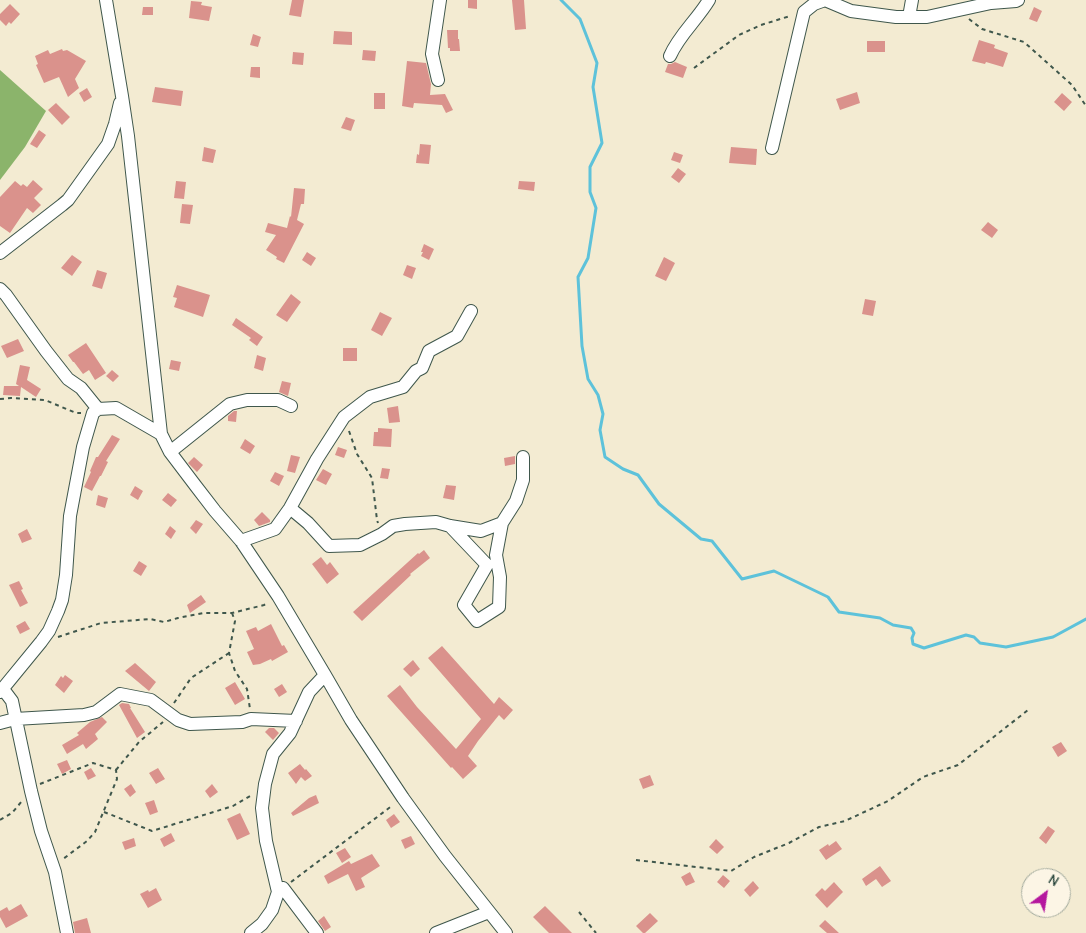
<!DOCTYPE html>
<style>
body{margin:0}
#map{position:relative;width:1086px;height:933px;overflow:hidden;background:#f3ebd2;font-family:"Comic Neue",sans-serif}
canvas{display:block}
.north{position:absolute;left:1021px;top:868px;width:50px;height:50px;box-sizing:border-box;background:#fcf5e5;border:1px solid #a4ab9e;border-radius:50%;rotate:31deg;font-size:14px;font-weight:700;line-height:20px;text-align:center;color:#1f3d34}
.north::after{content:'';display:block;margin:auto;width:18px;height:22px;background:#b5179e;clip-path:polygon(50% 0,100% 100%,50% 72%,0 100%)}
</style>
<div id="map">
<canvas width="1086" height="933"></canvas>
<div class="north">N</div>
</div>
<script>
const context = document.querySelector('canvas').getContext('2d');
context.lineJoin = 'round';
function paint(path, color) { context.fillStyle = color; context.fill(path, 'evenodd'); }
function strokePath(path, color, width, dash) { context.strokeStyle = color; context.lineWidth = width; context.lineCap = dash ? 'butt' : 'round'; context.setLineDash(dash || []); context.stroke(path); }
const forest = new Path2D(`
 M0 70 46 111 25 147 0 180Z`);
const stream = new Path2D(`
 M561 0 580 19 597 63 593 87 602 143 590 167V192L596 208 588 258 578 277 582 346 588 379 598 395 603 414 600 430 605 457 623 469 638 475 659 504 701 539 712 541 742 579 774 571 828 597 839 612 880 618 893 625 911 628 914 633 912 638 913 644 924 648 966 635 974 637 980 643 1006 647 1053 637 1086 619`);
const building = new Path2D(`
 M292 0H304L301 17 289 15Z
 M468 0H477V9L468 8Z
 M512 0H524L526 29 515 30Z
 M191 1 202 2 201 5 212 7 209 21 189 18Z
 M10 4 20 14 11 24 9 22 6 26 0 20V14Z
 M143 7H153V15H142Z
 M1034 7 1042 11 1037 22 1029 19Z
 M447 30H458V39H459L460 51H450V48H448Z
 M334 31 352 32V45L333 44Z
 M253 34 261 37 258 47 250 45Z
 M979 40 995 45 994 48 1008 53 1003 67 986 62 985 64 972 61Z
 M867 41H885V52H867Z
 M62 49 63 51 67 50 86 61 75 79 79 88 68 97 59 77 44 83 36 65 38 64 35 56 48 50 50 54Z
 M363 50 376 51 375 61 362 60Z
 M293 52 304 53 303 65 292 64Z
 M407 61 426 63 431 84 430 95 445 94 453 110 446 113 442 105 414 103 413 108 402 106Z
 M675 62 687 67 683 78 665 72 668 64H671Z
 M251 67H260V78L250 77Z
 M155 87 183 91 181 106 152 102Z
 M87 88 92 97 84 102 79 93Z
 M857 92 860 103 840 110 836 99Z
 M374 93H385V109H374Z
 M1062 93 1072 102 1064 111 1054 102Z
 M56 103 70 117 62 125 48 110Z
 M346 117 355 120 351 131 341 128Z
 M39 130 46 135 37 148 30 144Z
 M420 144 431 145 429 164 416 163 417 154 419 155Z
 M204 147 216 150 213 163 202 161Z
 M731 147 757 149 756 165 729 163Z
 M674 152 683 155 680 163 671 160Z
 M678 168 686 174 679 183 671 177Z
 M33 180 43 189 34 198 41 205 33 213 27 208 10 233 0 226V197L15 181 21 186 23 184 27 187Z
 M176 181 186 182 184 199 174 198Z
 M519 181 535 182 534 191 518 189Z
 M294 188 305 189 304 204H301L297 220 304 224 284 263 276 259 277 257 266 250 276 235 265 232 268 223 287 228 290 216 291 217Z
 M182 204 193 205 190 224 180 223Z
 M988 222 998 230 992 238 981 230Z
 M424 244 434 249 429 260 421 256 423 252H421Z
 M307 252 316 258 311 266 302 260Z
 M72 255 82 262 72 276 61 268Z
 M664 257 675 263 666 281 655 276Z
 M407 265 416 268 412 279 403 275Z
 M97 270 107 273 102 289 92 286Z
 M177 285 210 295 203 317 174 307 177 298 173 297Z
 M291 294 301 302 287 322 276 315Z
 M865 299 876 301 873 316 862 314Z
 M380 312 392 318 382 336 371 330Z
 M236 318 263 337 257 346 249 340 251 338 232 325Z
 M18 339 24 351 7 358 1 346Z
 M86 343 106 373 95 380 89 370 83 374 74 362H73L68 355Z
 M343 348H357V361H343Z
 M257 355 266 358 263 371 254 368Z
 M171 360 181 362 179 371 169 369Z
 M20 365 30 367 27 380 41 389 36 397 21 387 20 396 3 395 4 386H19L16 384Z
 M112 370 119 376 113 382 106 376Z
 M282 381 291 383 288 396 279 392Z
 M398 406 400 422 389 423 387 408Z
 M234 411H237L236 422 228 421V416Z
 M378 428 392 429 391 447 373 446 374 432H378Z
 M112 435 120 439 106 461 108 462 101 476H100L92 491 84 487 91 472 90 471 96 457H98Z
 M245 439 255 446 250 454 240 448Z
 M338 447 347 450 344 458 335 455Z
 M291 455 300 457 295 473 287 471Z
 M515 456V464L505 466 504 458Z
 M194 457 203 465 197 472 188 463Z
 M382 468 390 469 388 479 380 478Z
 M323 469 332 474 326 485 316 480Z
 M275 472 284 476 279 486 270 481Z
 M446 485 456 486 454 500 443 498Z
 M135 486 143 491 138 500 130 495Z
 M168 493 177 500 171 507 162 500Z
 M98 495 108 498 105 508 96 505Z
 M262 512 270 520V522L259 526 254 520Z
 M196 520 203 524 196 534 190 528Z
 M170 526 176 531 171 539 165 534Z
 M27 529 32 539 22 543 18 534Z
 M424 550 430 558 410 574 411 575 362 621 353 612 418 553 419 554Z
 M321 557 327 565 330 562 339 574 327 584 312 564Z
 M139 561 147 566 141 576 133 571Z
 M19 581 23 589 21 590 28 603 20 607 9 585Z
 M201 595 206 602 190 613 187 605Z
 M25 621 30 629 20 634 16 626Z
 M271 624 282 646 284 645 288 652 272 661 271 659 260 664 253 665 247 652 254 649 246 631 256 627 258 631Z
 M442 646 494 704 499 697 513 710 504 720 499 715 478 741 468 756 477 766 463 779 452 767 451 768 387 696 400 685 417 707 456 749 481 719 428 658Z
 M413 660 420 669 411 677 403 669Z
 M135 663 156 682 149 691 125 671Z
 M65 675 73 681 64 693 55 685 61 676 63 678Z
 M235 682 245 699 235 705 225 688Z
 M282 684 287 692 279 697 274 689Z
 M122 703 129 704 131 708H130L145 732 137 738 119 705Z
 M102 717 107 722 95 734 98 739 86 749 83 744 67 754 62 745 79 735 77 733 90 722Z
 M269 728H274L279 733 273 740 265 732Z
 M1061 742 1067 751 1058 757 1052 747Z
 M67 760 71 769 62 774 57 764Z
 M300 764 305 770 306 769 312 776 305 781 301 777 296 784 288 773Z
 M91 768 96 776 88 780 84 772Z
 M158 768 165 779 156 784 149 773Z
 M650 775 654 785 643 789 639 779Z
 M131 784 136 792 130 797 124 789Z
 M212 784 218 792 210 798 205 791Z
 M316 795 319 803 293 816 291 813 309 798Z
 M154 800 158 812 150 815 145 803Z
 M240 813 250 834 237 840 227 819Z
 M394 814 400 822 391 828 386 820Z
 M1048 826 1055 831 1046 844 1039 838Z
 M171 833 175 841 164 847 160 839Z
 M411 836 415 844 405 849 401 840Z
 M134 838 136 846 125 850 122 842Z
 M716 839 724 847 717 854 709 847Z
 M836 841 842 849 826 860 819 850 828 844 829 846Z
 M345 848 351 857 342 863 336 853Z
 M372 854 380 866 361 878 365 887 356 891 348 874 328 884 324 876 349 861 351 864Z
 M880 866 891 881 882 887 876 879 866 886 862 879Z
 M690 872 695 882 686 886 681 877Z
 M723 875 730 881 724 888 717 882Z
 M753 881 759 888 750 897 744 890Z
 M834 882 843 892 827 908 815 895 822 888 825 891Z
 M156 888 162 900 148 908 140 894 148 890 149 892Z
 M21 904 28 916 6 928 0 917V911L7 907 9 911Z
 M545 906 572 933H549L533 917Z
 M650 913 658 921 645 933H643L636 926Z
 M324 916 331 927 325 931 318 921Z
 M87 918 91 933H75L73 922Z
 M825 920 839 933H827L819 926Z`);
const path = new Path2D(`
 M969 19 982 29 1024 42 1072 85 1086 106
 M694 68 739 35 761 25 790 16
 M0 399 11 398 45 400 76 413H81
 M349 431 357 454 372 478 377 520 378 523
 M232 613 235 621 229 653 235 671 247 689 250 709
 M58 637 101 623 150 619 164 622 178 618 204 613H232L264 605 268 603
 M174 703 191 678 229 653
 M116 770 139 742 163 722
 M40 784 93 763 116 770 117 779 95 832 87 841 63 859
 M104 812 152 831 233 806 252 795
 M0 820 12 813 22 801
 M636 860 731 871 754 857 789 843 819 827 845 821 888 801 923 777 958 765 1028 710
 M291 882 393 805
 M579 912 596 933`);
const minor = new Path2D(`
 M106 0 122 96 128 136 161 434 170 452 195 485 215 511 241 541 278 596 325 675 351 720 403 798 445 856 506 933
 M909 17 912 0
 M670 56C679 35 697 20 709 0
 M438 80 432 54 440 0
 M772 148 804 12 814 4 825 0 851 11 896 17H927L991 3 1016 1 1018 0
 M0 253 62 205 68 200 108 144 115 124 120 103
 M0 289 6 295 46 351 68 379 81 388 98 409
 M170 452 230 404 247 400H278L291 406
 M290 508 308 523 329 546 360 545 382 534 393 526 405 524 436 522 450 526 481 531 502 523 516 501 523 480V457
 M450 526 487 565 464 605 477 621 499 607 500 577 496 555 502 523
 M241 541 275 529 290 508 317 459 344 417 370 397 403 387 416 371 422 368 429 351 457 336 471 311
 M3 689 12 701 31 791 41 831 55 872 67 933
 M0 692 41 642 49 631 58 611 62 600 66 575 70 516 83 447 93 413 98 409 116 408 161 434
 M0 723 15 719 84 715 96 712 120 694 151 700 178 720 190 724 242 722 251 719 296 721
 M283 888 317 933
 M251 933 262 924 272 910 278 892 266 841 262 808 265 784 273 754 290 733 309 692 325 675
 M436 933 489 912`);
paint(forest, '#8bb46b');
strokePath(stream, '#5dc2da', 3);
paint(building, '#da928c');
strokePath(minor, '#3f574c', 14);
strokePath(path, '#3f574c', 2, [4, 4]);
strokePath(minor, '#fff', 12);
</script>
